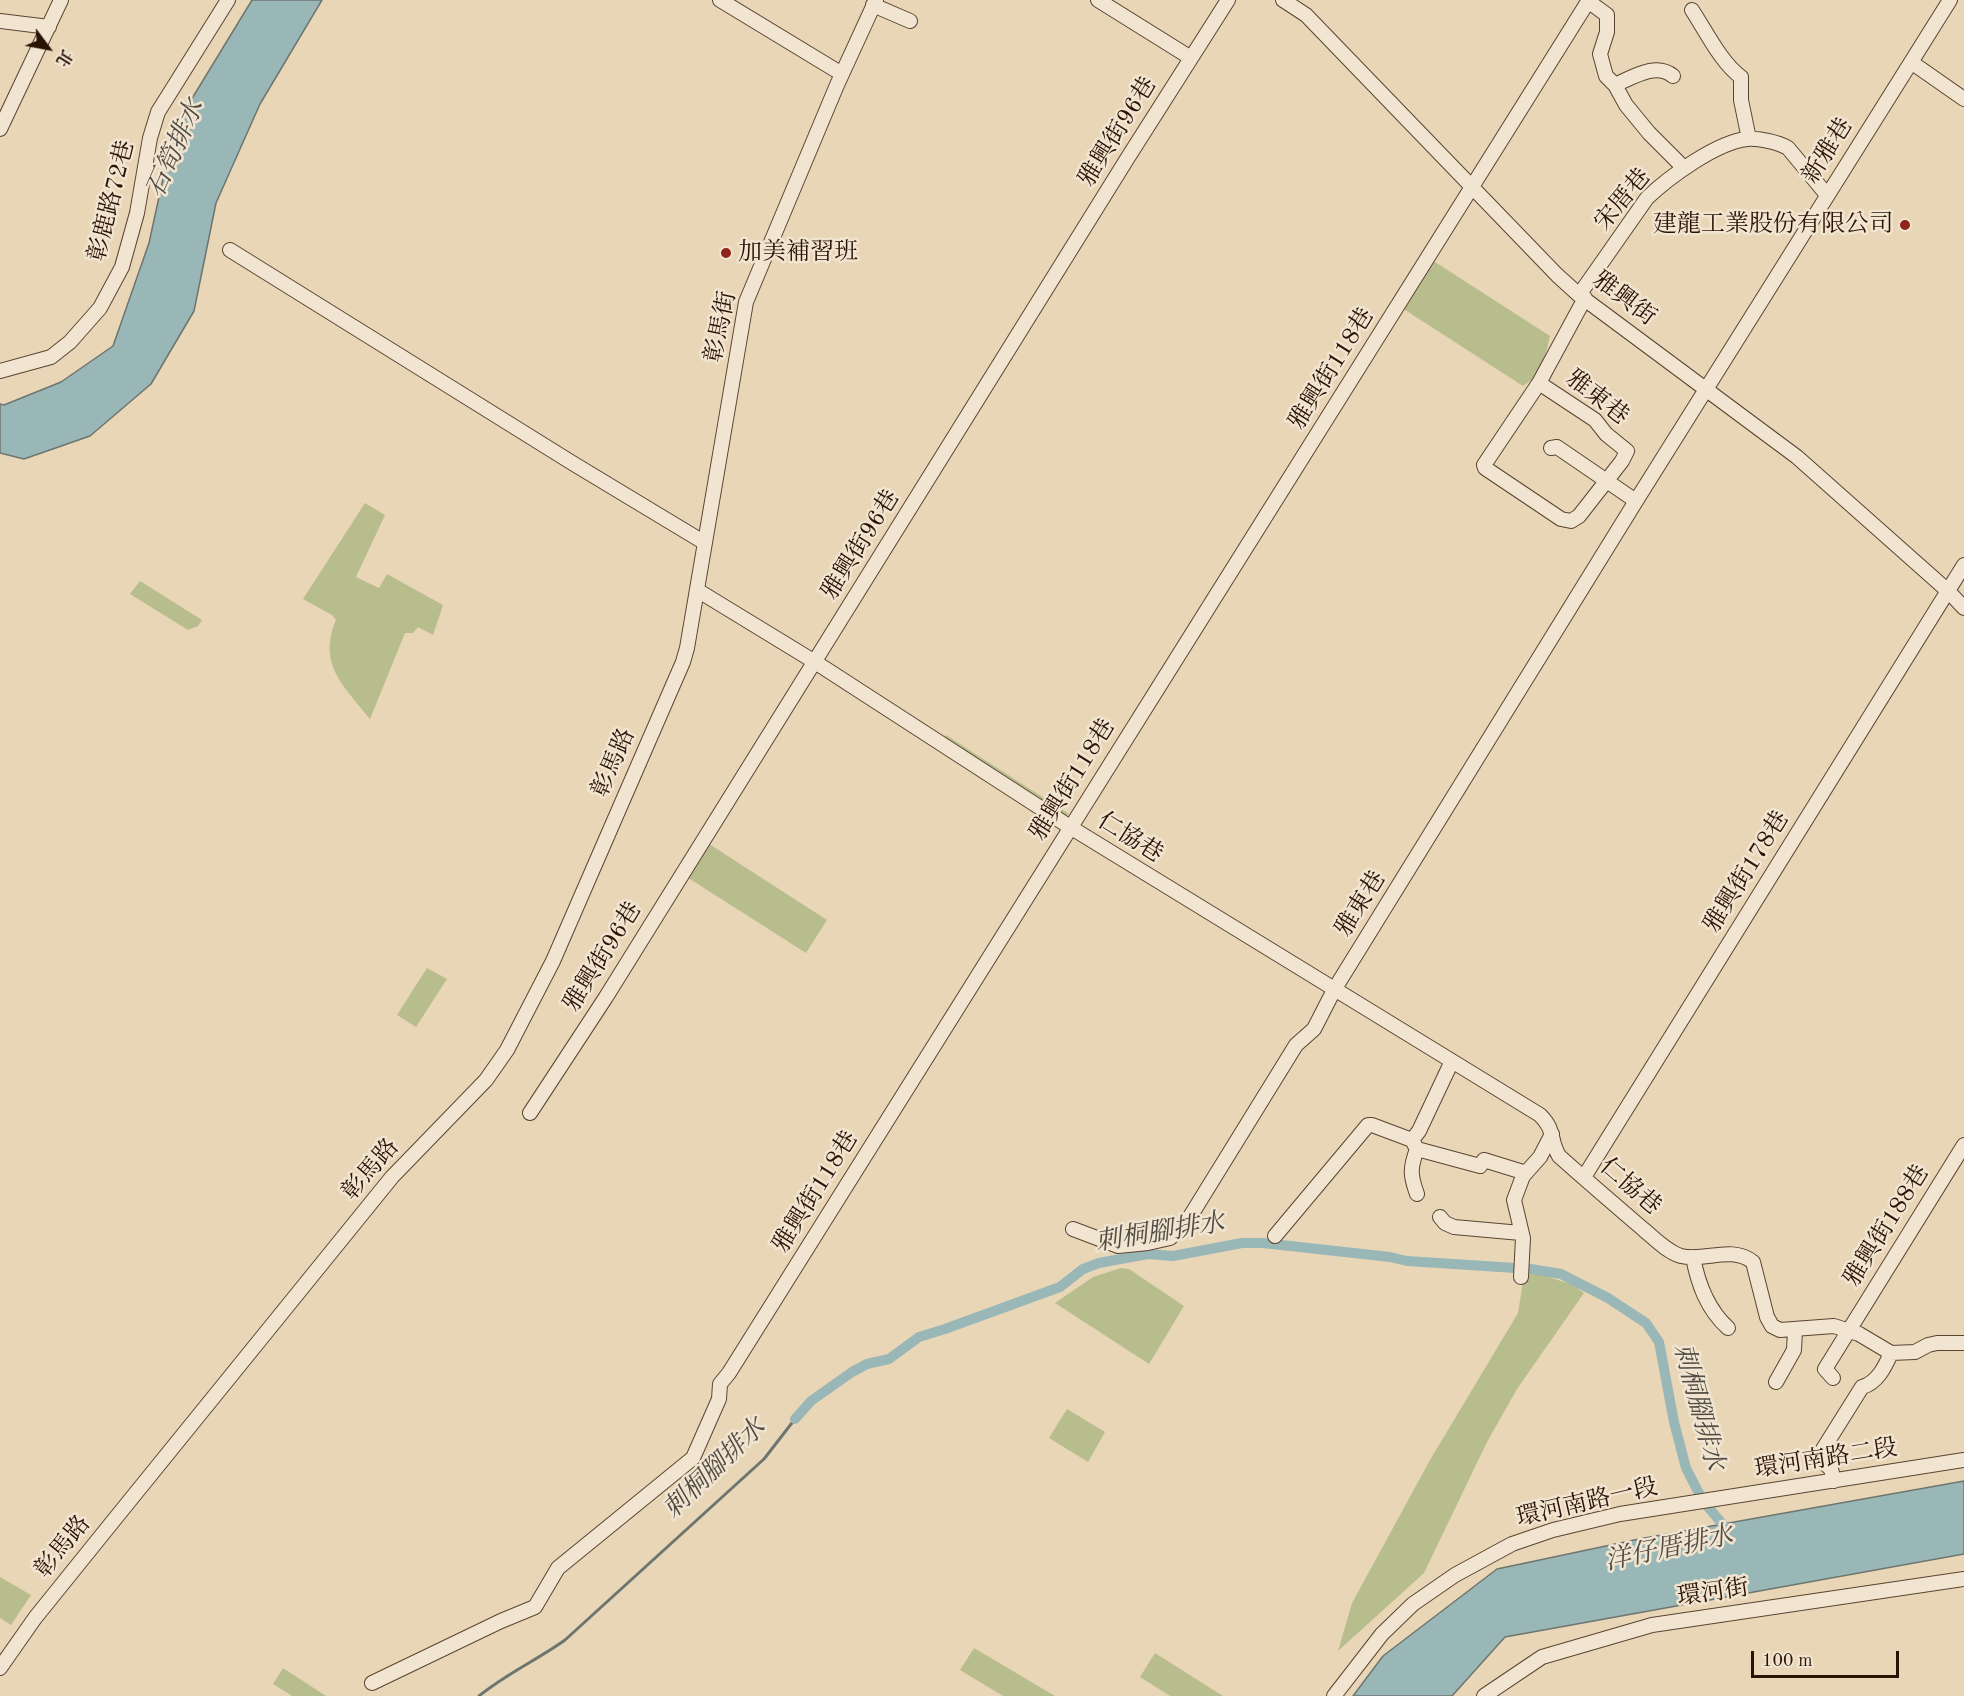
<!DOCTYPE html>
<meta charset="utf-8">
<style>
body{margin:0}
#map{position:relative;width:1964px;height:1696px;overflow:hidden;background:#e9d6b7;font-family:"Old Standard TT","Noto Serif TC",serif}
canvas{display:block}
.north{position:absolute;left:18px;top:18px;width:60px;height:60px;-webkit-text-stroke:4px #f1e4d0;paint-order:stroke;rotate:122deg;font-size:16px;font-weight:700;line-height:24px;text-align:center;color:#2a1304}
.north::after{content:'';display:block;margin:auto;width:21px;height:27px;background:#2a1304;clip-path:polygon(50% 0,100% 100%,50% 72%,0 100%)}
.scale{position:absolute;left:1751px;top:1651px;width:148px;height:27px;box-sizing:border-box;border:3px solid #2a1304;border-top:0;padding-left:8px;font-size:18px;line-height:21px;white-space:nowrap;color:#2a1304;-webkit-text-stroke:4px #f1e4d0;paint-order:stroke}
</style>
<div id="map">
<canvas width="1964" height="1696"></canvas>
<div class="north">北</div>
<div class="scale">100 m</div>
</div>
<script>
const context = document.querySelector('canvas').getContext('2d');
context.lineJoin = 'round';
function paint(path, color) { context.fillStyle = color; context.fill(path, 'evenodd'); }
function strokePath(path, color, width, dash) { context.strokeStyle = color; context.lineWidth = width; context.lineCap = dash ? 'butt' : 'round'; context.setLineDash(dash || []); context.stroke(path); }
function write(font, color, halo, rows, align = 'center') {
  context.font = font + ' "Old Standard TT","Noto Serif TC",serif'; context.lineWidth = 5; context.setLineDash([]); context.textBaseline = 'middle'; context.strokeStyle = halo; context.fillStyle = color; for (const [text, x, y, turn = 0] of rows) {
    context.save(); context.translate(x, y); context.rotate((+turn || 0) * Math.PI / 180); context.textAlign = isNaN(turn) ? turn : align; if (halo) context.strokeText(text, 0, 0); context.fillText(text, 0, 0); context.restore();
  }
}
const green = new Path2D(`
 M1432 260 1550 336 1541 373 1523 386 1402 308Z
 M365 503 385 515 356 577 379 588 387 574 443 605 433 635 418 627 413 633H405L370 719C344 686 317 664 336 620L332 615 303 599Z
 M140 581 202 620 198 626 188 630 130 594Z
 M946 735 1069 814 1063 819 942 741Z
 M703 840 827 920 806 953 682 874Z
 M427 968 447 979 416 1027 397 1015Z
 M1121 1268 1129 1269 1184 1306 1149 1364 1055 1303 1093 1277Z
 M1525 1269 1573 1285 1584 1293 1517 1389 1487 1442 1424 1573 1338 1651 1352 1603 1430 1460 1518 1313Z
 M1067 1409 1105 1432 1088 1462 1049 1438Z
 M0 1577 31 1595 11 1625 0 1618Z
 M974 1648 1055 1696H1003L960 1670Z
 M1155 1653 1223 1696H1170L1140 1677Z
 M283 1668 326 1696H292L273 1684Z`);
const water = new Path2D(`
 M252 0H322L260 104 216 203 194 311 151 384 90 436 24 459 0 453V404L4 405 61 382 113 346 149 243 174 128Z
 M1964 1481V1554L1505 1637 1452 1696H1353L1383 1656 1497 1569 1639 1539Z`);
const stream = new Path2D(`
 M479 1696C506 1674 537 1660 565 1640L764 1459 795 1419`);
const canal = new Path2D(`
 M795 1419 811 1401 852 1372 867 1364 889 1359 919 1337 945 1329 1060 1287 1083 1269 1099 1263 1148 1254 1173 1256 1242 1243H1263L1390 1257 1407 1261 1531 1269 1561 1274 1608 1298 1646 1323 1659 1342 1674 1422 1686 1468 1703 1501 1730 1533`);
const minor = new Path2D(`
 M720 0 842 74
 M1098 0 1191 58
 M1283 0 1306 15 1557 275 1579 295 1797 457 1948 591 1964 608
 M1588 1 1607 15V32L1600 54 1606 76 1615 85 1626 105 1649 133 1684 168
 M873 5 910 21
 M1692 10C1705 30 1722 64 1741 77V100L1749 139
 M0 21 49 27
 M1911 62 1964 99
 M1615 85C1633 77 1656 62 1673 76
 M0 129 61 0
 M230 250 574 464 705 543
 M1579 295 1647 198C1669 177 1717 142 1747 139 1758 138 1778 142 1788 148L1827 195
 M0 371 51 357 70 342 100 308 122 267 137 213 150 138 158 112 228 0
 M1539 383 1595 420 1606 434 1627 451 1622 461 1579 516 1571 521 1561 519 1485 468 1484 465 1539 383 1585 298
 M1551 448 1557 447 1636 501
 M697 590 815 662 1070 827 1540 1115C1556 1131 1549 1139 1559 1156 1587 1181 1615 1205 1643 1229 1654 1238 1667 1252 1681 1256 1705 1262 1731 1245 1753 1262L1767 1317 1772 1326 1780 1330 1834 1326 1859 1334 1891 1353 1915 1352 1928 1345 1937 1343H1964
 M530 1113 606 997 1127 159 1228 0
 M1412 1140 1417 1149 1480 1166 1484 1160 1526 1173
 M1417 1149C1410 1168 1410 1175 1417 1194
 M1584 1177 1964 565
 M1440 1217 1445 1223 1454 1227 1521 1233
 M1073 1229 1118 1246 1148 1243 1170 1238 1188 1220 1296 1045 1314 1029 1334 990 1636 501 1950 0
 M1275 1236 1368 1125H1372L1412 1140 1419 1131 1452 1061
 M1693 1257C1698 1284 1707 1309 1728 1328
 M1521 1277 1523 1238 1514 1200 1523 1176 1540 1157 1552 1134
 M1833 1378 1825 1369 1964 1145
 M1776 1382 1794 1350 1795 1330
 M1834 1481 1831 1469 1819 1458 1820 1454 1862 1387C1877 1383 1885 1367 1891 1353
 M0 1668 35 1618 114 1520 392 1177 486 1080 507 1050 553 961 683 662 687 648 746 302 837 85 876 0
 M372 1683 501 1621 535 1607 558 1568 693 1458 719 1399 720 1384 729 1373 1589 0
 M1334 1696 1382 1634 1413 1604 1455 1575 1512 1544 1553 1530 1620 1514 1964 1460
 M1484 1696 1542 1657 1652 1625 1964 1579`);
const markers = [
 [1905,225,6,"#8f2418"],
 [726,253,6,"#8f2418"]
];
const streetNames = [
 ["雅興街96巷",1118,132,-58],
 ["新雅巷",1828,151,-58],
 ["宋厝巷",1623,200,-50],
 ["彰鹿路72巷",112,201,-76],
 ["雅興街",1624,299,37],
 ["彰馬街",721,327,-78],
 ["雅興街118巷",1332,369,-58],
 ["雅東巷",1597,398,38],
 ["雅興街96巷",861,545,-58],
 ["彰馬路",614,763,-66],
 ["雅興街118巷",1073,780,-58],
 ["仁協巷",1130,838,32],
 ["雅興街178巷",1747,872,-58],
 ["雅東巷",1361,904,-58],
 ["雅興街96巷",603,957,-58],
 ["彰馬路",371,1170,-49],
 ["仁協巷",1630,1187,41],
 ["雅興街118巷",816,1192,-58],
 ["雅興街188巷",1887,1226,-58],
 ["環河南路二段",1826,1459,-9],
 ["環河南路一段",1587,1503,-13],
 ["彰馬路",63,1547,-51],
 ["環河街",1713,1593,-8]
];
const poiNames = [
 ["建龍工業股份有限公司",1893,225],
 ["加美補習班",738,253,"left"]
];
const waterNames = [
 ["石筍排水",176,149,-66],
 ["刺桐腳排水",1160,1233,-9],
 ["刺桐腳排水",1698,1407,75],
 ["刺桐腳排水",715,1469,-44],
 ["洋仔厝排水",1669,1549,-12]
];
paint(green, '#b8bd8d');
paint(water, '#9ab7b7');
strokePath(water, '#6d756f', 1.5);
strokePath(stream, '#6d756f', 3);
strokePath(canal, '#9ab7b7', 10);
strokePath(minor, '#5a4431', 16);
strokePath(minor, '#f1e4d0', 14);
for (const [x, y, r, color] of markers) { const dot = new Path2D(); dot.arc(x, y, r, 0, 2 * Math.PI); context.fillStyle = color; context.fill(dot); strokePath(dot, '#f1e4d0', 2); }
write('24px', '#2a1304', '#f1e4d0', streetNames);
write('24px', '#2a1304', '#f1e4d0', poiNames, 'right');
write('italic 26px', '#514c43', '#f1e4d0', waterNames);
</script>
